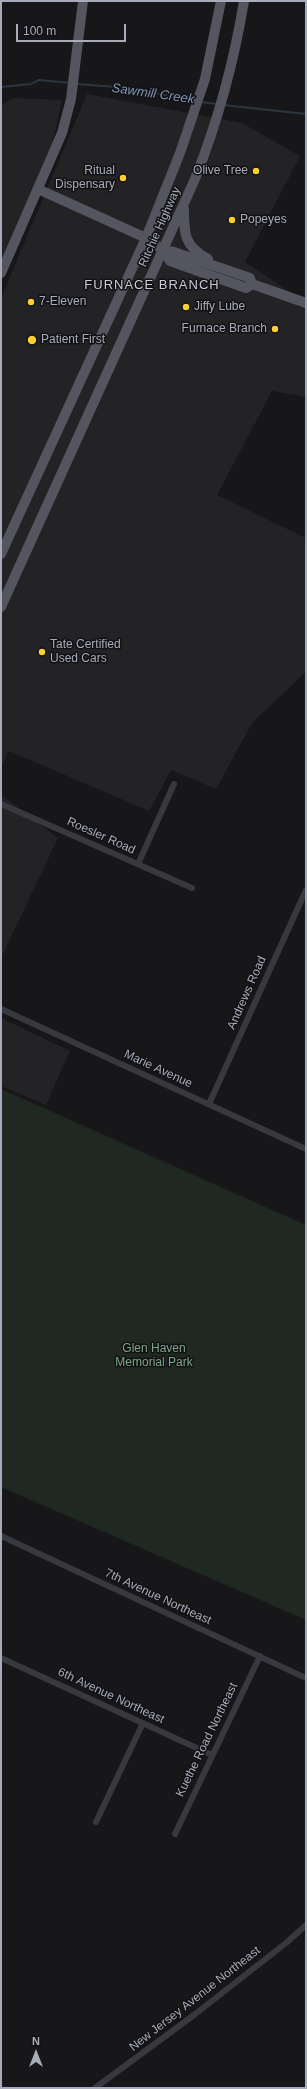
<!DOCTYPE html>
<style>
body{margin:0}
#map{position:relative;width:307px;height:2089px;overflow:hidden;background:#171719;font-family:Arial,sans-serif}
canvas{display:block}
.frame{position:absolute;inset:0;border:2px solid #a8acba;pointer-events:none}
.north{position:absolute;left:16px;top:2033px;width:40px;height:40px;-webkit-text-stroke:3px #121214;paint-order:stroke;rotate:0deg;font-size:11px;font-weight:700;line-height:16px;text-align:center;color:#a8acba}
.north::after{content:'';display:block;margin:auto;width:14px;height:18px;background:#a8acba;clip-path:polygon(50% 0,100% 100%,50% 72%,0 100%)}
.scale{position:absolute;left:16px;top:24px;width:110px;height:18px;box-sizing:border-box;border:2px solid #a8acba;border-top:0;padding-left:5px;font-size:12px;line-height:14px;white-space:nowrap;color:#a8acba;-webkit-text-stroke:3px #121214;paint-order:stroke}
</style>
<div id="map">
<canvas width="307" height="2089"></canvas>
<div class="frame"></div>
<div class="north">N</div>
<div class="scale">100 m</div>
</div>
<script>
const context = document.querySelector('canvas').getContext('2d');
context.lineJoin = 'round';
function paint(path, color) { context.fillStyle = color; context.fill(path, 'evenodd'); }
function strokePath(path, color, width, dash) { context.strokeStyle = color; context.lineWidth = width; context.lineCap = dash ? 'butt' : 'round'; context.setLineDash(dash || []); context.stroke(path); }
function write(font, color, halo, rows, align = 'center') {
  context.font = font + ' Arial,sans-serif'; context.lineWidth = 3; context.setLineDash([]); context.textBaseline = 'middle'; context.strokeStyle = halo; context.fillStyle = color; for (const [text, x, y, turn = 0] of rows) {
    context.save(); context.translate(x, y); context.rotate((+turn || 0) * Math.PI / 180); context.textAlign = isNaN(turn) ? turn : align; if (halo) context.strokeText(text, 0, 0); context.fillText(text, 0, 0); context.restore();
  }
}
const built = new Path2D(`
 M87 94 242 123 300 156 245 262 306 303V397L272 391 217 495 306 538V672L252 723 216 789 171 770 149 811 9 751 1 767V298Z
 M14 98 62 100 53 141 1 260V105Z
 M1 795 58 838 1 958Z
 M1 1018 70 1051 46 1105 1 1086Z`);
const green = new Path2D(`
 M1 1089 306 1225V1620L1 1487Z`);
const stream = new Path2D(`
 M77 84 130 88 195 101
 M1 87 31 84 39 80 71 83
 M201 102 217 104
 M223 105 306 114`);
const street = new Path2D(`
 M1 804 192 888
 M138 864 174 784
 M1 1009 306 1149
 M209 1104 306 890
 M1 1536 306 1678
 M1 1658 212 1755
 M96 1822 143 1723
 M175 1834 260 1656
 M95 2088 194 2015 286 1943 306 1925`);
const primary = new Path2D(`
 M38 189 146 238 163 250 170 261 246 288 252 284
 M184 209C184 234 184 246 208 259
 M163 250 174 252 250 278 252 284
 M1 273 62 133 71 99 83 1
 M252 284 306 303
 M1 554 146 238 180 153 205 79 221 1
 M1 607 195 179C218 121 234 62 244 1`);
const markers = [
 [256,171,4,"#fcd02c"],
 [123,178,4,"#fcd02c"],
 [232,220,4,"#fcd02c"],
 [31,302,4,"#fcd02c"],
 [186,307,4,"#fcd02c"],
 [275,329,4,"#fcd02c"],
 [32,340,5,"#fcd02c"],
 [42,652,4,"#fcd02c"]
];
const poiNames = [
 ["Ritual",115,171,"right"],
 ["Dispensary",115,185,"right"],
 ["Olive Tree",248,171,"right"],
 ["Popeyes",240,220],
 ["7-Eleven",39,302],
 ["Jiffy Lube",194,307],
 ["Furnace Branch",267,329,"right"],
 ["Patient First",41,340],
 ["Tate Certified",50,645],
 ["Used Cars",50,659]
];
const streetNames = [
 ["Ritchie Highway",160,227,-66],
 ["Roesler Road",101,836,24],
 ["Andrews Road",247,993,-66],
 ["Marie Avenue",158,1069,25],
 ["7th Avenue Northeast",158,1597,25],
 ["6th Avenue Northeast",111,1696,25],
 ["Kuethe Road Northeast",207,1740,-64],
 ["New Jersey Avenue Northeast",195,1999,-38]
];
const parkNames = [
 ["Glen Haven",154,1349],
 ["Memorial Park",154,1363]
];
const waterNames = [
 ["Sawmill Creek",153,94,8]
];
const neighbourhoodNames = [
 ["FURNACE BRANCH",152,285]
];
paint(built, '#232326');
paint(green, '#1f2821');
strokePath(stream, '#2c343e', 2);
strokePath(street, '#38383f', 6);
strokePath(primary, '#54555e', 10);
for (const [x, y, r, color] of markers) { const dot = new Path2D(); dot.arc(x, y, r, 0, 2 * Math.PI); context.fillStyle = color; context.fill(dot); strokePath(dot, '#121214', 1.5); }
write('12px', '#a8acba', '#121214', poiNames, 'left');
write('12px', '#a8acba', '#121214', streetNames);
write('12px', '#7ea686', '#121214', parkNames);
write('italic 13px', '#7e95b7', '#121214', waterNames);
context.letterSpacing = '1px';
write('13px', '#cacbd6', '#121214', neighbourhoodNames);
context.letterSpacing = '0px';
</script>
